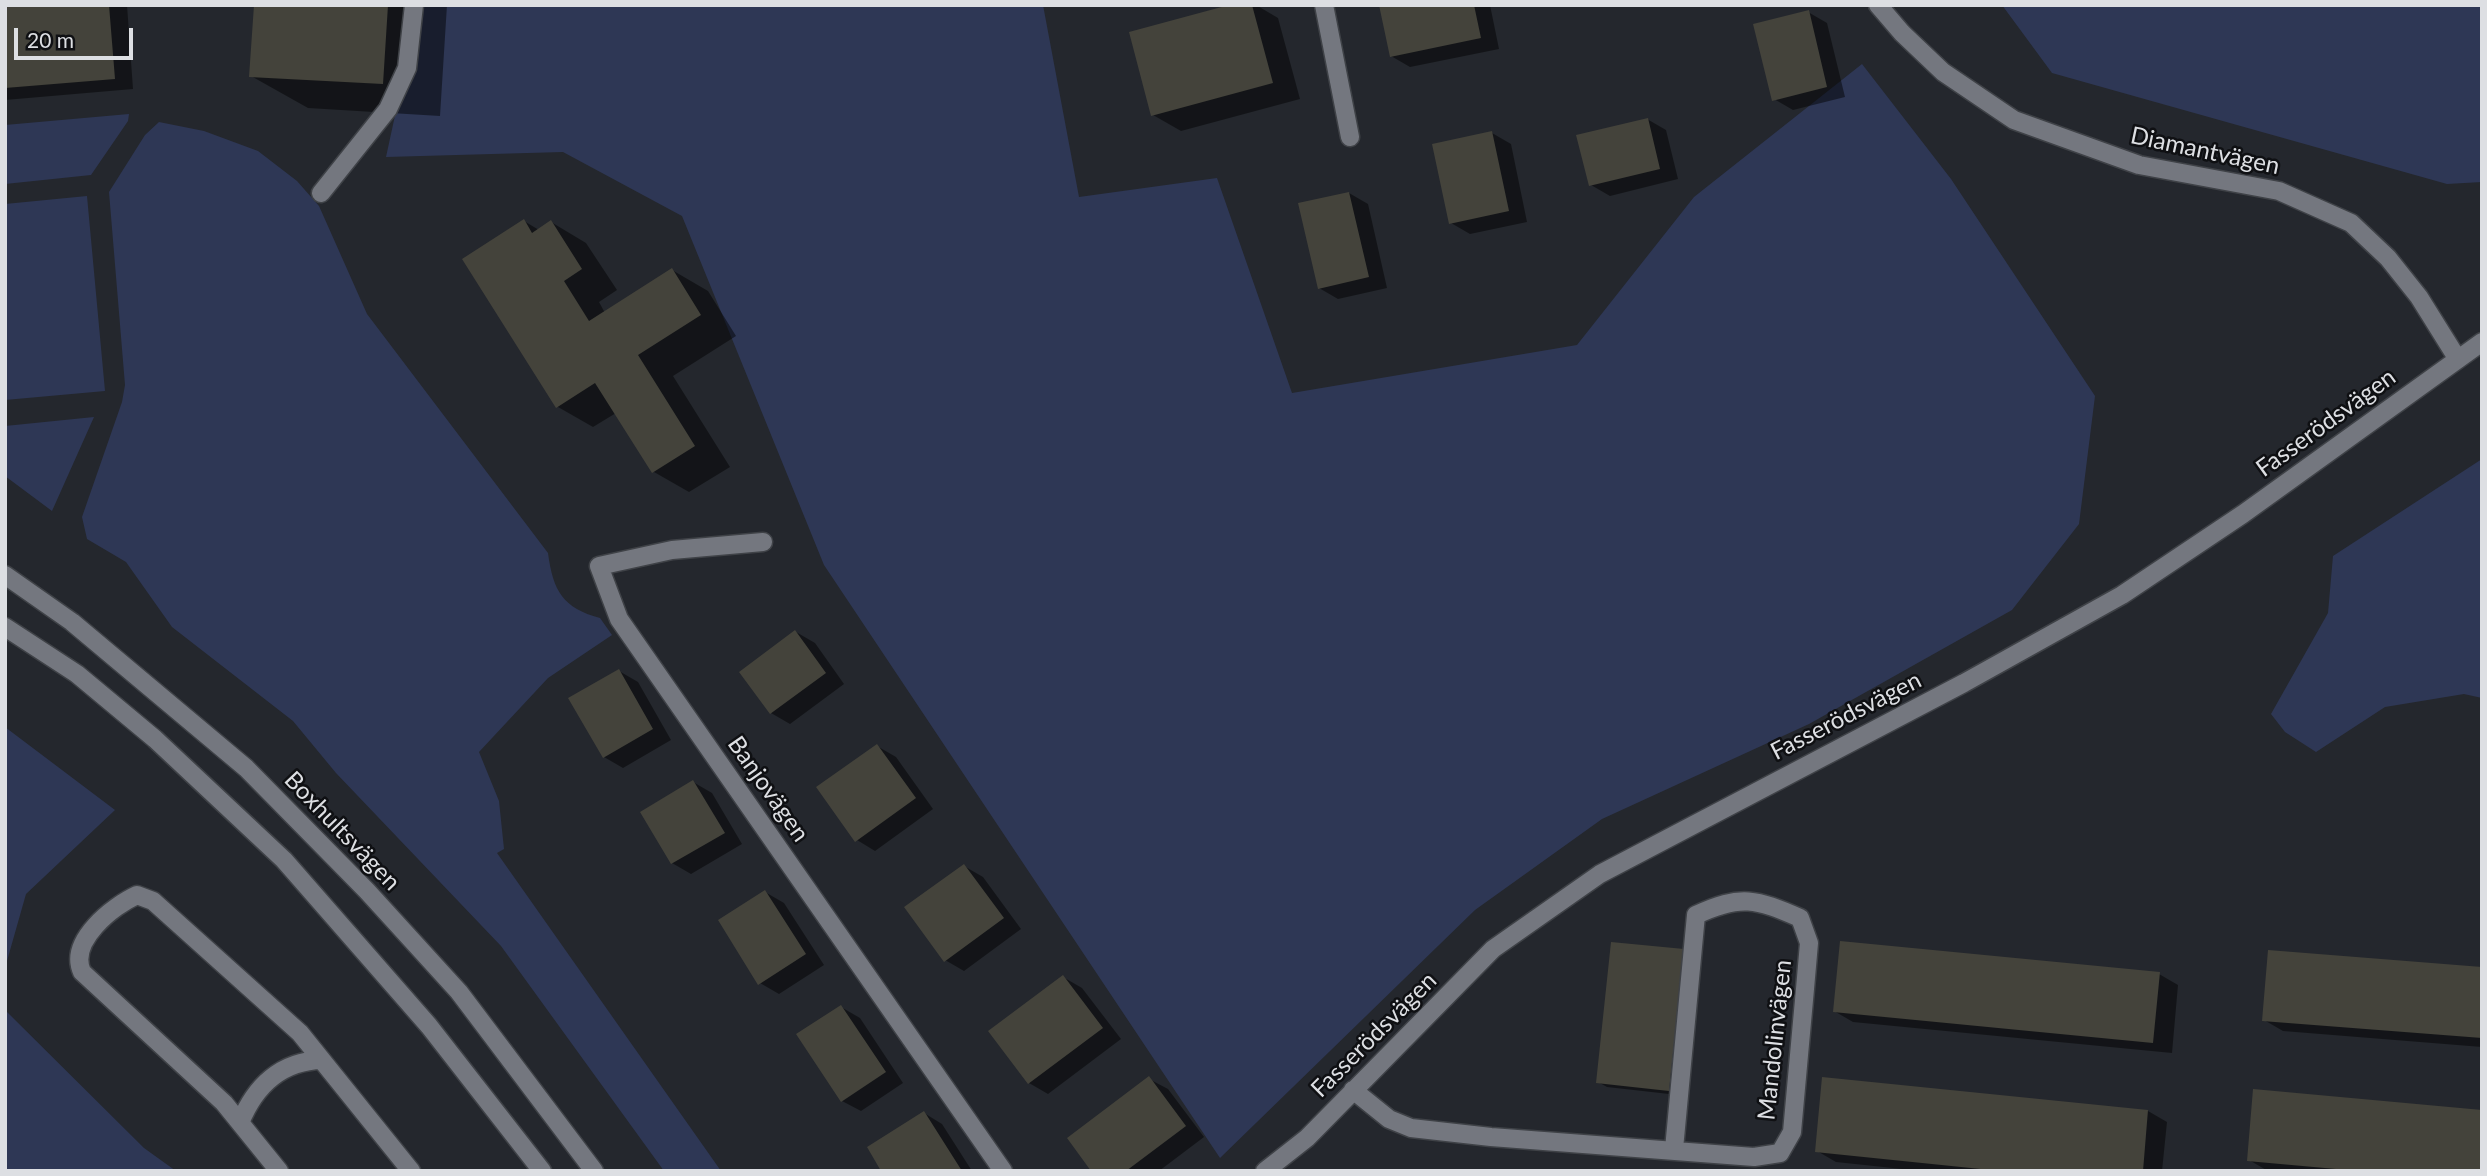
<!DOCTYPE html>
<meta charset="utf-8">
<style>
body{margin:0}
#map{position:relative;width:2487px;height:1176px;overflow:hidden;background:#24272d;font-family:Lato,sans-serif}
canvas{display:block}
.frame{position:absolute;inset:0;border:7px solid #dddfe3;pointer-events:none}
.scale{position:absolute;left:14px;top:28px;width:119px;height:32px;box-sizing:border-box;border:4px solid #dddfe3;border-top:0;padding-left:9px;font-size:21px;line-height:24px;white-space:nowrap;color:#dddfe3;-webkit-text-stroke:5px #0f1013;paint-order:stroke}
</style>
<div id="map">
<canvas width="2487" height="1176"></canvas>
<div class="frame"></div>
<div class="scale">20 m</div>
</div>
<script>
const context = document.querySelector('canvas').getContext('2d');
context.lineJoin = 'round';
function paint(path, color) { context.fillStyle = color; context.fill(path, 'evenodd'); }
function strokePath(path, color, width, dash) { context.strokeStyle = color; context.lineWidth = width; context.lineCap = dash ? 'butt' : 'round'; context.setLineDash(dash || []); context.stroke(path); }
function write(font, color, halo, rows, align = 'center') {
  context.font = font + ' Lato,sans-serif'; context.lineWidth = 5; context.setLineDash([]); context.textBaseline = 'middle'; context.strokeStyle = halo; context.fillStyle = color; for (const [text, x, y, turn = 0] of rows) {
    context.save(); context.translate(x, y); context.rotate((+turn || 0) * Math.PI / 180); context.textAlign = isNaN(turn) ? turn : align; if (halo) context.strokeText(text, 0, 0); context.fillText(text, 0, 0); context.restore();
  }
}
const green = new Path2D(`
 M419 5H1043L1079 197 1217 178 1292 393 1577 345 1694 197 1862 64 1951 179 2095 396 2079 524 2012 610 1809 724 1602 819 1475 910 1220 1158 824 565 682 216 563 152 386 157Z
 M2002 5H2482V182L2447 184 2052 73Z
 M129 114 128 121 91 175 5 184V125Z
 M159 122 204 131 258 151 297 181 319 206 367 314 548 553C553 591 563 608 600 618L612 635 548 678 479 752 499 801 504 849 497 853 721 1171H664L501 946 336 773 293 721 172 627 126 562 87 539 82 517 122 402 125 385 109 192 145 135Z
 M87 196 105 391 5 400V204Z
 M94 417 52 511 5 476V426Z
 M2482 459V698L2464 694 2385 707 2316 752 2285 732 2271 714 2328 613 2333 556Z
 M5 727 115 810 26 894 5 968Z
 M5 1010 144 1148 176 1171H5Z`);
const shadow = new Path2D(`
 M5 5H127L133 89 5 100Z
 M255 5H447L440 116 308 108 251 76Z
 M1236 5H1256L1278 18 1300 99 1181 131 1153 115Z
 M1381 5H1490L1499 49 1410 67 1391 56Z
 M1808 12 1827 23 1845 97 1793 110 1774 99Z
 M1647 119 1666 130 1678 179 1610 196 1591 185Z
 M1492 133 1511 144 1527 222 1470 234 1451 223Z
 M1349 193 1368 204 1387 288 1338 299 1319 288Z
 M524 221 539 230 551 222 586 243 617 290 599 302 605 313 672 270 708 291 736 336 673 376 730 467 689 492 654 472 616 413 593 427 558 407Z
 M796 632 815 643 844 684 790 724 771 713Z
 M619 671 638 682 671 740 623 768 604 757Z
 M877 746 896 757 933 809 875 851 857 840Z
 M693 782 712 793 742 844 691 874 672 863Z
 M964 866 983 877 1021 929 964 971 945 960Z
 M765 892 784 903 824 965 779 994 760 983Z
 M1683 951 1692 956 1678 1095 1607 1087 1598 1082Z
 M2482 968V1047L2283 1031 2264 1020Z
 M2159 974 2178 985 2172 1053 1853 1022 1834 1011Z
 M1063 977 1082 988 1121 1039 1048 1094 1029 1083Z
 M841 1007 860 1018 903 1083 861 1111 842 1101Z
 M1149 1079 1168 1089 1204 1137 1159 1171H1093Z
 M2148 1111 2167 1122 2162 1171H1921L1836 1162 1817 1151Z
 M924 1113 942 1124 972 1171H883Z
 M2249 1160 2482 1171H2268Z`);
const building = new Path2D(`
 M5 5H109L115 79 5 88Z
 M254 5H388L383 84 249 77Z
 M1229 5H1252L1273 83 1151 116 1129 32Z
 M1379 5H1474L1481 38 1390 57Z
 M1809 10 1827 87 1772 101 1753 24Z
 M1648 118 1660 169 1589 186 1576 135Z
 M1492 131 1509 211 1449 224 1432 144Z
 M1349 192 1369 277 1318 289 1298 203Z
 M524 219 532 233 551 220 582 269 564 281 589 321 672 268 701 315 638 355 695 446 652 473 595 383 556 408 462 259Z
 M795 630 826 673 770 714 739 672Z
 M619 669 653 729 603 758 568 698Z
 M877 744 916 798 855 842 816 787Z
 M693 780 725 833 671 864 640 812Z
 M964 864 1004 918 944 962 904 907Z
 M765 890 806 954 758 985 718 920Z
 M1840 941 2160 972 2153 1043 1833 1012Z
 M1611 942 1684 949 1669 1091 1596 1083Z
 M2268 950 2482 967V1038L2262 1021Z
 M1063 975 1103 1028 1028 1084 988 1031Z
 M841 1005 886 1072 841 1102 796 1034Z
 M1149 1076 1186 1126 1126 1171H1091L1067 1138Z
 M1822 1077 2148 1110 2143 1171H2000L1815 1152Z
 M2253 1089 2482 1110V1171H2358L2247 1161Z
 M924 1111 962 1171H881L867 1147Z`);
const minor = new Path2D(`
 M1324 5 1350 137
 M1878 5 1902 33 1943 72 2014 120 2139 165 2279 191 2351 223 2388 258 2419 297 2457 358
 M321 193 388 109 407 68 414 5
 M763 542 672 550 599 566 619 619 1003 1171
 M5 575 72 622 246 768 367 891 459 992 594 1171
 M5 627 77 674 155 739 284 860 429 1026 542 1171
 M1353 1090 1389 1119 1411 1128 1491 1137 1754 1157 1780 1153 1792 1132 1805 989 1809 943 1800 918C1756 899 1741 894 1696 915L1674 1149
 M240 1123C255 1086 281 1061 322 1060
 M279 1171 224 1103 82 972C68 941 113 906 137 895L153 901 300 1033 411 1171
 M1265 1171 1307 1138 1493 949 1600 874 1964 683 2122 595 2243 514 2482 342`);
const streetNames = [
 ["Diamantvägen",2205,151,12],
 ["Fasserödsvägen",2326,423,-36],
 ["Fasserödsvägen",1846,716,-27],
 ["Banjovägen",768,789,55],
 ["Boxhultsvägen",342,831,46],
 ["Fasserödsvägen",1374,1035,-45],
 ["Mandolinvägen",1775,1040,-84]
];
paint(green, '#2e3755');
paint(shadow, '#0007');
paint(building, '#44433b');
strokePath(minor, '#3f4247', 21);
strokePath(minor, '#74777f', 18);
write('24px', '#dddfe3', '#0f1013', streetNames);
</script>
